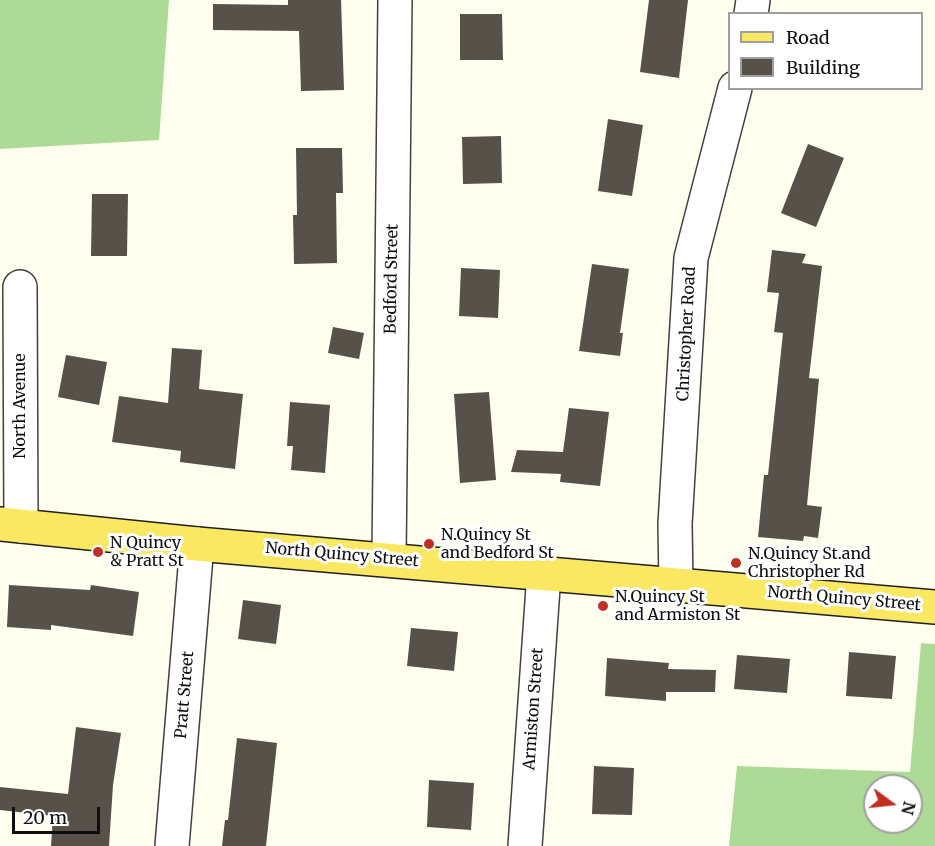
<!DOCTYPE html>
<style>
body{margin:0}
#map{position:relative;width:935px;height:846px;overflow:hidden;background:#fffeef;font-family:Merriweather,serif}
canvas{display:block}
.legend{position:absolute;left:728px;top:12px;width:195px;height:78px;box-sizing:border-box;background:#fff;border:2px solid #9f9f9f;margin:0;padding:8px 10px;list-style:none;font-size:18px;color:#0e0e0e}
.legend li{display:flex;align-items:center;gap:12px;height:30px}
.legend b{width:30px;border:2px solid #9f9f9f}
.north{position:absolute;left:863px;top:774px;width:60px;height:60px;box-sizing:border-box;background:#fff;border:2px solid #9f9f9f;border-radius:50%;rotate:105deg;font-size:16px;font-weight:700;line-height:24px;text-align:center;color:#0e0e0e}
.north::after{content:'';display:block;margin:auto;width:21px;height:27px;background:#c12f23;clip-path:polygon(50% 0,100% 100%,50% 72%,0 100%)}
.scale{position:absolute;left:12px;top:807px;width:88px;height:27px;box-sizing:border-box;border:3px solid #0e0e0e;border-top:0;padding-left:8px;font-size:18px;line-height:21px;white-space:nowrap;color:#0e0e0e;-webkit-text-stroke:4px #fff;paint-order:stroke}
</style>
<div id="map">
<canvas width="935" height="846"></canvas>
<ul class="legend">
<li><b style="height:8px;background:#fae863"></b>Road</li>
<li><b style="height:16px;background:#57514a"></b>Building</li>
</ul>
<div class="north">N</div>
<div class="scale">20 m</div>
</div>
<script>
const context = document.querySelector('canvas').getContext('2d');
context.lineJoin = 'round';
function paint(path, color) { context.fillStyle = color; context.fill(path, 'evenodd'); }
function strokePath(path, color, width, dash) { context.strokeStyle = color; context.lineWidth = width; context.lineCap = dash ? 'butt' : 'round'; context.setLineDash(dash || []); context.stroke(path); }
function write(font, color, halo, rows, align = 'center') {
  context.font = font + ' Merriweather,serif'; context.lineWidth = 6; context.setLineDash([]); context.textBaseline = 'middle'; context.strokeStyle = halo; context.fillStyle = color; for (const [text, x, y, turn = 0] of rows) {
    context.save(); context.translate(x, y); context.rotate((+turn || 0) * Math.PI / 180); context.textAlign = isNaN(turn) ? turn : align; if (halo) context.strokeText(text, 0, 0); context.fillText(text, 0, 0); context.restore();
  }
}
const forest = new Path2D(`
 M0 0H169L159 140 0 149Z
 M921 643 935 644V846H729L737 766 910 772ZM875 786H911V822H875Z`);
const building = new Path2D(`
 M288 0H341L344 90 301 91 299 31 213 30V4L288 5Z
 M649 0H688L679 78 640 72Z
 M460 14H502L503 60H460Z
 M608 119 643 125 632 196 598 191Z
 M501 136 502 183 463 184 462 137Z
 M808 144 844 158 816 227 781 213Z
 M296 148H342L343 193H336L337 263 294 264 293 215H297Z
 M92 194H128L127 256H91Z
 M772 250 806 254 802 263 822 266 809 378 819 379 807 505 822 507 818 538 804 536 803 541 758 537 764 475H768L783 333 774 332 779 293 767 292Z
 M592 264 629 269 620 333H623L620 356 579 351Z
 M461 268 500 270 498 318 459 316Z
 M333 327 364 333 359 359 328 353Z
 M172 348 202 350 199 389 243 394 235 469 180 462 181 451 112 442 119 396 168 403Z
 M66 355 107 362 99 405 58 397Z
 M489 392 496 480 460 483 454 394Z
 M290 402 330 405 325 473 291 470 293 446H287Z
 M569 408 609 412 600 486 560 482 561 474 511 472 517 450 563 452Z
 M9 585 90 590 91 585 139 592 133 636 51 625V630L7 627Z
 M243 600 281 605 276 644 238 639Z
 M411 628 458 632 454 671 407 666Z
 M849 652 896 656 892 699 846 696Z
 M737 655 790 659 787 693 734 689Z
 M607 658 669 663 668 669 716 670 715 692H666V701L605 696Z
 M76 727 121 733 113 785 109 846H51L53 816 0 810V787L68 794Z
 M237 738 277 743 266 846H222L225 820H228Z
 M594 766 634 768 632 815 592 814Z
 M429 780 474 783 471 830 427 827Z`);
const minor = new Path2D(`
 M751 14 753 0
 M20 287 21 526
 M389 558 395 0
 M676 585 675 524 691 258 735 88
 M172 846 197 544
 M525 846 544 573`);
const major = new Path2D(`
 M0 524 197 544 935 607`);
const markers = [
 [429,544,6,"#c12f23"],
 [98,552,6,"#c12f23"],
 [736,563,6,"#c12f23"],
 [603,606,6,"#c12f23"]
];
const streetNames = [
 ["Bedford Street",392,279,-89],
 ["Christopher Road",687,334,-87],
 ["North Avenue",20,406,-90],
 ["North Quincy Street",342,555,5],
 ["North Quincy Street",844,599,5],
 ["Pratt Street",185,695,-85],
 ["Armiston Street",534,709,-86]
];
const poiNames = [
 ["N.Quincy St",441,535],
 ["and Bedford St",441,553],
 ["N Quincy",110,543],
 ["& Pratt St",110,561],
 ["N.Quincy St.and",748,554],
 ["Christopher Rd",748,572],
 ["N.Quincy St",615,597],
 ["and Armiston St",615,615]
];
paint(forest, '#addb97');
paint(building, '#57514a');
strokePath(minor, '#414141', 36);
strokePath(major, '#1f1f1f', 36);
strokePath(minor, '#fff', 33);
strokePath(major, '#fae863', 33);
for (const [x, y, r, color] of markers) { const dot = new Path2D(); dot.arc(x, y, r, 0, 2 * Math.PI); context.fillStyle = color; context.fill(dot); strokePath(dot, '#fff', 2); }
write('16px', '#0e0e0e', '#fff', streetNames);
write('16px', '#0e0e0e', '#fff', poiNames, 'left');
</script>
